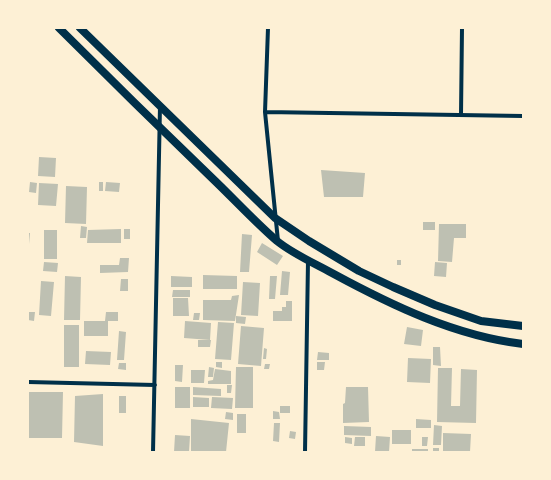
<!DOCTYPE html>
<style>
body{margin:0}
#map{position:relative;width:551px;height:480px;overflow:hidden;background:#fdf0d5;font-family:Overpass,sans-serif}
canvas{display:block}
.frame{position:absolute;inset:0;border:29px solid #fdf0d5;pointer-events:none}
</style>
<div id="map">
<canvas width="551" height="480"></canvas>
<div class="frame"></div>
</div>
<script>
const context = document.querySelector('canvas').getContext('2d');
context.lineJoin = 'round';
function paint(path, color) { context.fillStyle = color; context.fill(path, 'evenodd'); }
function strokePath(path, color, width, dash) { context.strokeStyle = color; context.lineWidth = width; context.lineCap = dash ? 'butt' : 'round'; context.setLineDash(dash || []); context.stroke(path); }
const building = new Path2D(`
 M39 157 56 158 55 177 38 176Z
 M321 170 365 173 363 197H324Z
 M30 182 37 183 36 193 29 192Z
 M99 182H103V191H99Z
 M106 182 120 183 119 192 105 191Z
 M39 183 58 184 56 206 38 205Z
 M66 186 87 187 86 224 65 223Z
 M423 222H435V230H423Z
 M439 224H466V238H454L452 262 438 261Z
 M81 226 87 227 86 238H80Z
 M121 229V243H87L88 230Z
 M124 229H130V239H124Z
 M44 230H57V259H44Z
 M28 233H30L29 244H28Z
 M242 234 252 235 249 272H240Z
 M262 243 283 256 277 265 257 252Z
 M120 258H129L128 272 100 273V265H119Z
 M397 260H401V265H397Z
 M44 262 58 263 57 272 43 271Z
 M435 262 447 263 446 277 434 276Z
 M282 271 290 272 288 295H280Z
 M203 275 237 276V289H203Z
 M65 276 81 277 80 320H64Z
 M171 276 192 277V287H171Z
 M270 276H277L275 299H269Z
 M121 279H128V291H120Z
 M41 281 54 282 51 316 39 315Z
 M243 282 260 283 258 316 241 315Z
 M173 290H190V297H172Z
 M239 295 235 321 203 320V300H231L232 296Z
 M173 298H188L189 316H173Z
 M286 301H292V321H273V311H282V307H286Z
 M28 312H35L34 321 28 320Z
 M106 312H118V321H108V336H84V321H105Z
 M194 313H200L199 320H193Z
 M236 316 246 317 245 324 236 323Z
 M185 321 211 323 210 340 184 338Z
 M218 322 234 323 231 360 215 359Z
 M64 325H79V367H64Z
 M241 326 264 328 261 366 238 364Z
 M407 327 423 330 421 346 404 344Z
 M119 331 126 332 124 360H117Z
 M198 340H211L210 347H198Z
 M433 347H440L441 366 433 365Z
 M264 348 267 349 266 359H263Z
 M86 351 111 352 110 365 85 364Z
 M318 352 329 353V360H317Z
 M408 358 431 359 430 383 407 382Z
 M216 362H222V368L216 367Z
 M317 362H325L324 370H317Z
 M119 363H126V370L118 369Z
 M265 364H270L269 369H264Z
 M175 365H183L182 382 175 381Z
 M209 367 214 368 213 377H208Z
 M236 367H253V408H235Z
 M438 368H452L451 406H460L461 369 477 370 476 423 437 422Z
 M215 369 231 371V384H208V381L213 380Z
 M191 370H205L204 383H191Z
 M227 385H232L231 393H227Z
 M175 387H190V408H175Z
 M193 387 221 389V396L193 395Z
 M346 387H368L369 422 343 423V404L345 403Z
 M28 392H63L62 438H28Z
 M103 394V446L74 442 75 396Z
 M119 396H126V413H119Z
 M193 397 209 398V407H193Z
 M212 397 233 398 232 409 211 408Z
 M280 406H290V413H280Z
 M273 411 279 412 280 419H273Z
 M226 412 233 413V420L225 419Z
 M237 414H246V433H237Z
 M191 419 229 423 226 452 191 451Z
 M416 419 431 420V428H416Z
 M274 423H280L279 442 273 441Z
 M434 425 442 426 441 445H433Z
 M344 426 371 427V436L344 435Z
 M392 430H411V444H392Z
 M290 431 296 432 295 439 289 438Z
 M443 433 471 434 470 452H443Z
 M175 435 190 436 189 452H174Z
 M376 436 390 437 389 452H375Z
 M345 437 352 438V444L345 443Z
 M355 437H365V446H354Z
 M422 437H428L427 446H422Z
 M433 448H439V452H433Z
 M412 449H428V452H412Z`);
const minor = new Path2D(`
 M268 28 265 112 278 241
 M265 112 523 116
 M461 115 462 28
 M28 382 155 385
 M153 452 160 106
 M305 452 308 261`);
const secondary = new Path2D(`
 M59 28C109 78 160 128 212 178 234 199 254 221 277 241 293 254 314 263 332 273 391 305 455 336 523 344
 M80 28 275 218 309 241 359 271 393 287 435 305 481 321 523 326`);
paint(building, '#bec0b2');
strokePath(minor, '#003049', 4);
strokePath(secondary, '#003049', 8);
</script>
